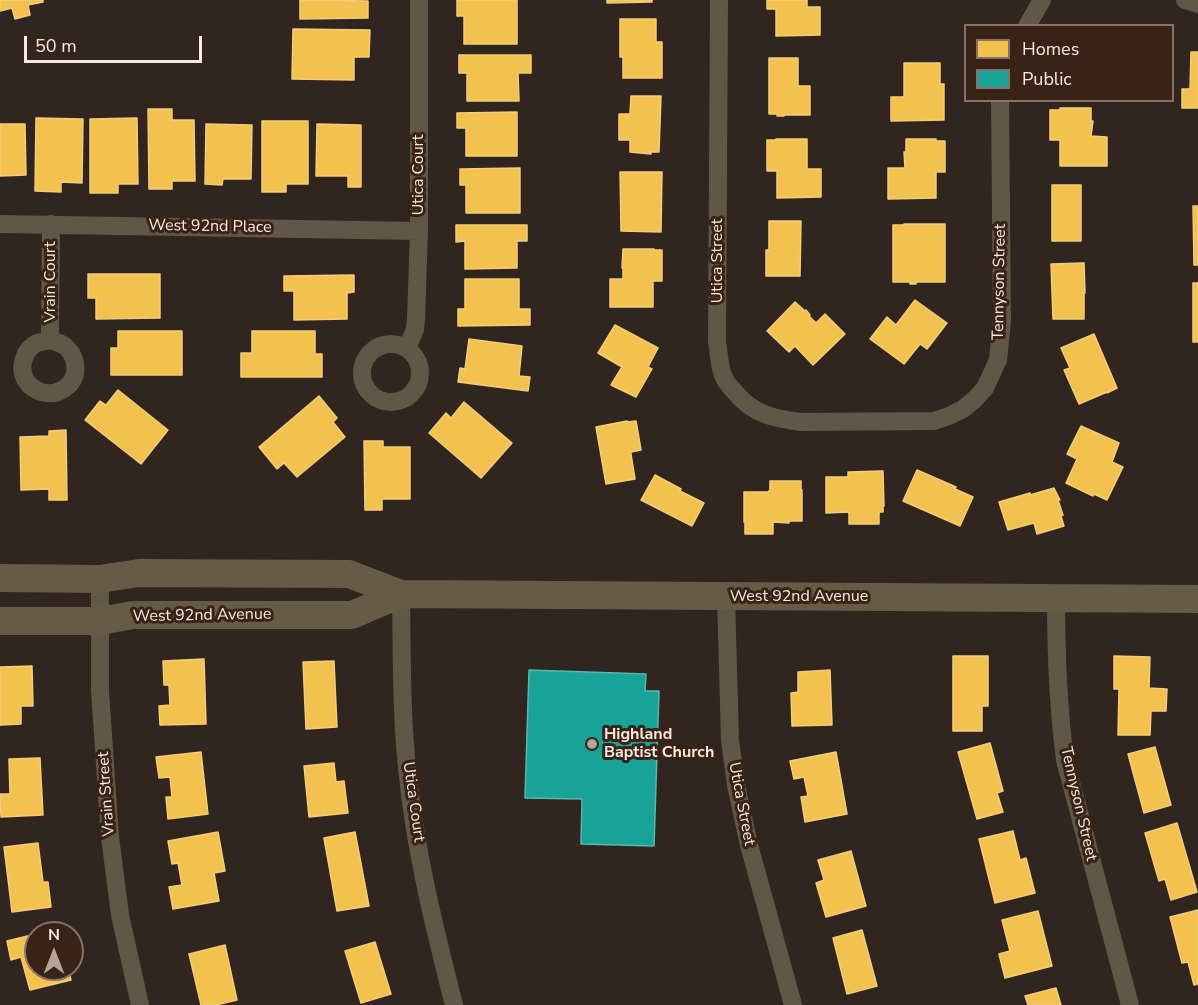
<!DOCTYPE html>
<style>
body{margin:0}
#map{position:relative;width:1198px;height:1005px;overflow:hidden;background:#31251f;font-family:"Nunito Sans",sans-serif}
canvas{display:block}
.legend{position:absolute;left:964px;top:24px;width:210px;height:78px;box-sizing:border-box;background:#392317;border:2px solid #867268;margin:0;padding:8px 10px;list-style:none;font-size:18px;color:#f9e9e1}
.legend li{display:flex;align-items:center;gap:12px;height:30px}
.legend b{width:30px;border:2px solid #867268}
.north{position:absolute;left:24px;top:921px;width:60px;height:60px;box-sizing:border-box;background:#392317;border:2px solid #867268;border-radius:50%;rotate:0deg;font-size:16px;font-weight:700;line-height:24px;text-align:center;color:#f9e9e1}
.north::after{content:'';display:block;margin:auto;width:21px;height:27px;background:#b3a49d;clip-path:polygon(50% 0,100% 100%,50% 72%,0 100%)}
.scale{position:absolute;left:24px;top:36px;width:178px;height:27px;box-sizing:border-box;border:3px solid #f9e9e1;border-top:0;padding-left:8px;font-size:18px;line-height:21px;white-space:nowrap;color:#f9e9e1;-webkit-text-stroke:4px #392317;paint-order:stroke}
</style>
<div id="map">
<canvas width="1198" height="1005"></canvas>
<ul class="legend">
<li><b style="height:16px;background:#f2c14e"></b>Homes</li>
<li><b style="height:16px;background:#17a398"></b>Public</li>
</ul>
<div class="north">N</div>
<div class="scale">50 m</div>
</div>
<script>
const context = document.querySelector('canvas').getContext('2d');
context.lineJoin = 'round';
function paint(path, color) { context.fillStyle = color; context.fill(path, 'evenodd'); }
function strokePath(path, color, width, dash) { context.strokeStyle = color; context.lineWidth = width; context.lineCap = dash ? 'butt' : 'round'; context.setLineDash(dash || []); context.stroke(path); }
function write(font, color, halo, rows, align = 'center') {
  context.font = font + ' "Nunito Sans",sans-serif'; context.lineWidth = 6; context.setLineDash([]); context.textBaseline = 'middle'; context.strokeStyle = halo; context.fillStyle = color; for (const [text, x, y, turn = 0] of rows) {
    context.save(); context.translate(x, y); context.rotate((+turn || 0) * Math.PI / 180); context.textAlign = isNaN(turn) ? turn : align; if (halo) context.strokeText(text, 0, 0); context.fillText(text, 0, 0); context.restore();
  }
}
const homes = new Path2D(`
 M0 0H43V2L28 5 30 15 15 19 12 8 0 11Z
 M300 0 368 1V18L300 19Z
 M457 0H517V44H464V16H457Z
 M607 0H652V2L607 3Z
 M767 0H807V7H820V35L776 36V9H767Z
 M620 19H656V42H662V78H623V57H620Z
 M293 29 370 30 369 57H354V80L292 79Z
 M1191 52H1198V108H1182V89H1190Z
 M459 55H531V73H518L519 101H467V73H459Z
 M769 58H798V86H810V115H784V116H777V114H769Z
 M904 63H940V84H944V120L891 121V97H904Z
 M631 96H661L659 152H651V154L630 152V140H619V114H630Z
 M1060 108H1091V121H1093L1091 136 1107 137V166H1060V140H1050V110H1060Z
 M148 109H172V120H194L195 181H172V189H149Z
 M517 112V156H466V128H457V113Z
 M36 118 83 119 82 183 61 182V192L35 191Z
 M137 118 138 184H118V193H90V119Z
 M262 121H308V184H286V192H262Z
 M0 124H25L26 175 0 176Z
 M206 124 252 125 251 179H223L222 185 205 184Z
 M317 124 361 125V187H348V176H316Z
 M776 139H807V169H821V197L777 198V171H767V140H776Z
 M906 139H936V141H945V172H936V198L888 199V168H905L904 152H906Z
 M520 168V213H466V185H460V169Z
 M620 172H662L661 232 621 231Z
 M1052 185H1081V241H1052Z
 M1193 206H1198V265H1194Z
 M769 221H801L800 276H766V250H769Z
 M904 224H945V282H916V284H910V282H893V225H904Z
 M456 225H527V241H517V268L465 269V241L456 242Z
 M623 249H654V250H662V281H653V307H610V279H623V268H622Z
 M1084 263 1085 293H1084V319H1053L1051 264Z
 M88 274H160V318L96 319V298H88Z
 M354 275V292L347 293V319L294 320V291H284V276Z
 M465 279H519V309H530V325L458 326V309H465Z
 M1193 283H1198V342H1193Z
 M915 300 947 323 927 349 920 344 904 364 870 339 887 317 896 325Z
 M795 302 805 311 806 310 810 315 809 316 816 323 825 314 845 334 813 365 795 346 789 352 767 331Z
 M615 325 658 348 648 367 652 369 636 397 611 385 622 367 598 353Z
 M118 331H182V375H111V348H118Z
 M252 331H315V354H322V377H241V353H252Z
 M1094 334 1117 388 1107 393V392L1079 404 1064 370 1070 368 1061 348Z
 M469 339 522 346 519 376 530 377 528 391 458 382 460 368 465 369Z
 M118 390 168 430 141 464 85 420 100 401 106 405Z
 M319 396 337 418 333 422 345 437 297 477 284 463 277 469 259 447Z
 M464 402 512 443 481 478 429 433 446 413 451 418Z
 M627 421V422L636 421 641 450 631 452V454L635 479 606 484 596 427Z
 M1081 426 1119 443 1112 462 1123 467 1107 500 1094 494 1093 496 1066 483 1077 459 1067 454Z
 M66 430 67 500H49V489L21 490 20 437 49 436V431Z
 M364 441H383V447H410V499H382V510H365Z
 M917 470 956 487 955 489 973 497 960 526 903 501Z
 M883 471 884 506H883V512H879V524H849V512L826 513V477H848V472Z
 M655 475 681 489 680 491 704 503 692 526 641 500Z
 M770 481H801V490H802V521H789V523L773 522V534H745V522H744V492H768L770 490Z
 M1054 488 1060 500H1058L1063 515 1061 516 1064 526 1037 534 1034 523 1008 530 999 502 1030 493V495Z
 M953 656H988V706H982V731H953Z
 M1114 656 1150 657 1149 688 1167 689 1166 711H1151L1150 735H1118L1119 689H1114Z
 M204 659 206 724 160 725 159 706 170 705 169 685H164L163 661Z
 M334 661 337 727 306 729 303 662Z
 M32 666 33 706H21V724L0 725V667Z
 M830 670 832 725 792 726 791 693 798 692V672Z
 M990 743 1003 791 997 793 1003 812 977 819 958 752Z
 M1155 747 1171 805 1144 813 1128 754Z
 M201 752 208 814 168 819 166 797H172L170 777 159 778 156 757Z
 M836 752 847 814 805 822 801 797 808 796 804 777 794 779 790 761Z
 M40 758 43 815 1 817 0 794H10L9 759Z
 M334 763 336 782 344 781 348 813 309 817 304 766Z
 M1177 823 1197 892 1171 900 1165 879 1159 881 1145 833Z
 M1013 831 1020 860 1026 858 1035 893 995 903 979 839Z
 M218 832 225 871 214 873 219 901 173 909 169 887 182 885 178 863 172 864 168 841Z
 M355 832 369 906 337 911 324 838Z
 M38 843 43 882H48L51 907 12 912 4 847Z
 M851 851 866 906 826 917 816 883 824 880 818 860Z
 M1198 910V984L1194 985 1188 962 1182 963 1170 917Z
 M1038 911 1052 966 1005 978 999 954 1010 951 1002 920Z
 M862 930 877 986 847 994 833 938Z
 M36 934V969H68L71 980 30 990 21 957 11 960 7 941Z
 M375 942 391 994 361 1003 345 951Z
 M225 945 237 1000 216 1005H201L189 954Z
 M1056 988 1061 1005H1028L1025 996Z`);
const public = new Path2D(`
 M529 670 646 674 645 691H659L654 846 581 844 582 799 525 798Z`);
const street = new Path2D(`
 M719 0 717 342C719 352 719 365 723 375 725 381 730 387 734 391 752 414 774 419 802 422L934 421 949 416 963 409 975 399 985 388 998 360 1002 321 1000 100
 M1185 0 1198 4
 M1027 26 1042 0
 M0 224 419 231
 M50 340C46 341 41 342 37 343 24 349 19 367 25 379 33 393 52 398 65 388 79 379 78 359 67 348 62 343 57 342 50 340L51 224
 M362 373a29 29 0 1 1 58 0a29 29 0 1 1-58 0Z
 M407 349 415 329 416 319 419 231V0
 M100 579V691L110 837 120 915 140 1005
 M401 594C402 655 401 717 408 777 416 854 435 930 454 1005
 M726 597 730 740 736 785 749 845 793 1005
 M1056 598C1056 653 1058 706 1065 760L1130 1005`);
const primary = new Path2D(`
 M0 578 100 579 139 573 349 574 401 594 1198 599
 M0 621H100L133 615H352L401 594`);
const markers = [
 [592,744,6,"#b3a49d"]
];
const streetNames = [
 ["Utica Court",419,175,-90],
 ["West 92nd Place",210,227,1],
 ["Utica Street",718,261,-90],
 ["Vrain Court",51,282,-90],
 ["Tennyson Street",1000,282,-89],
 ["West 92nd Avenue",799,597],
 ["West 92nd Avenue",202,616,-1],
 ["Vrain Street",107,794,-94],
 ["Utica Court",413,802,82],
 ["Utica Street",741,804,79],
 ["Tennyson Street",1078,804,77]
];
const poiNames = [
 ["Highland",604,735],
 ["Baptist Church",604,753]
];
paint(homes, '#f2c14e');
strokePath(homes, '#f4cd7a', 1.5);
paint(public, '#17a398');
strokePath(public, '#5bb8ae', 1.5);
strokePath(street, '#615746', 18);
strokePath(primary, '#665b44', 28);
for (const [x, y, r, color] of markers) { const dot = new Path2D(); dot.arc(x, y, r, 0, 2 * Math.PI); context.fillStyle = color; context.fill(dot); strokePath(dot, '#392317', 2); }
write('16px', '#f9e9e1', '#392317', streetNames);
write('bold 16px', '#f9e9e1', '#392317', poiNames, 'left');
</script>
